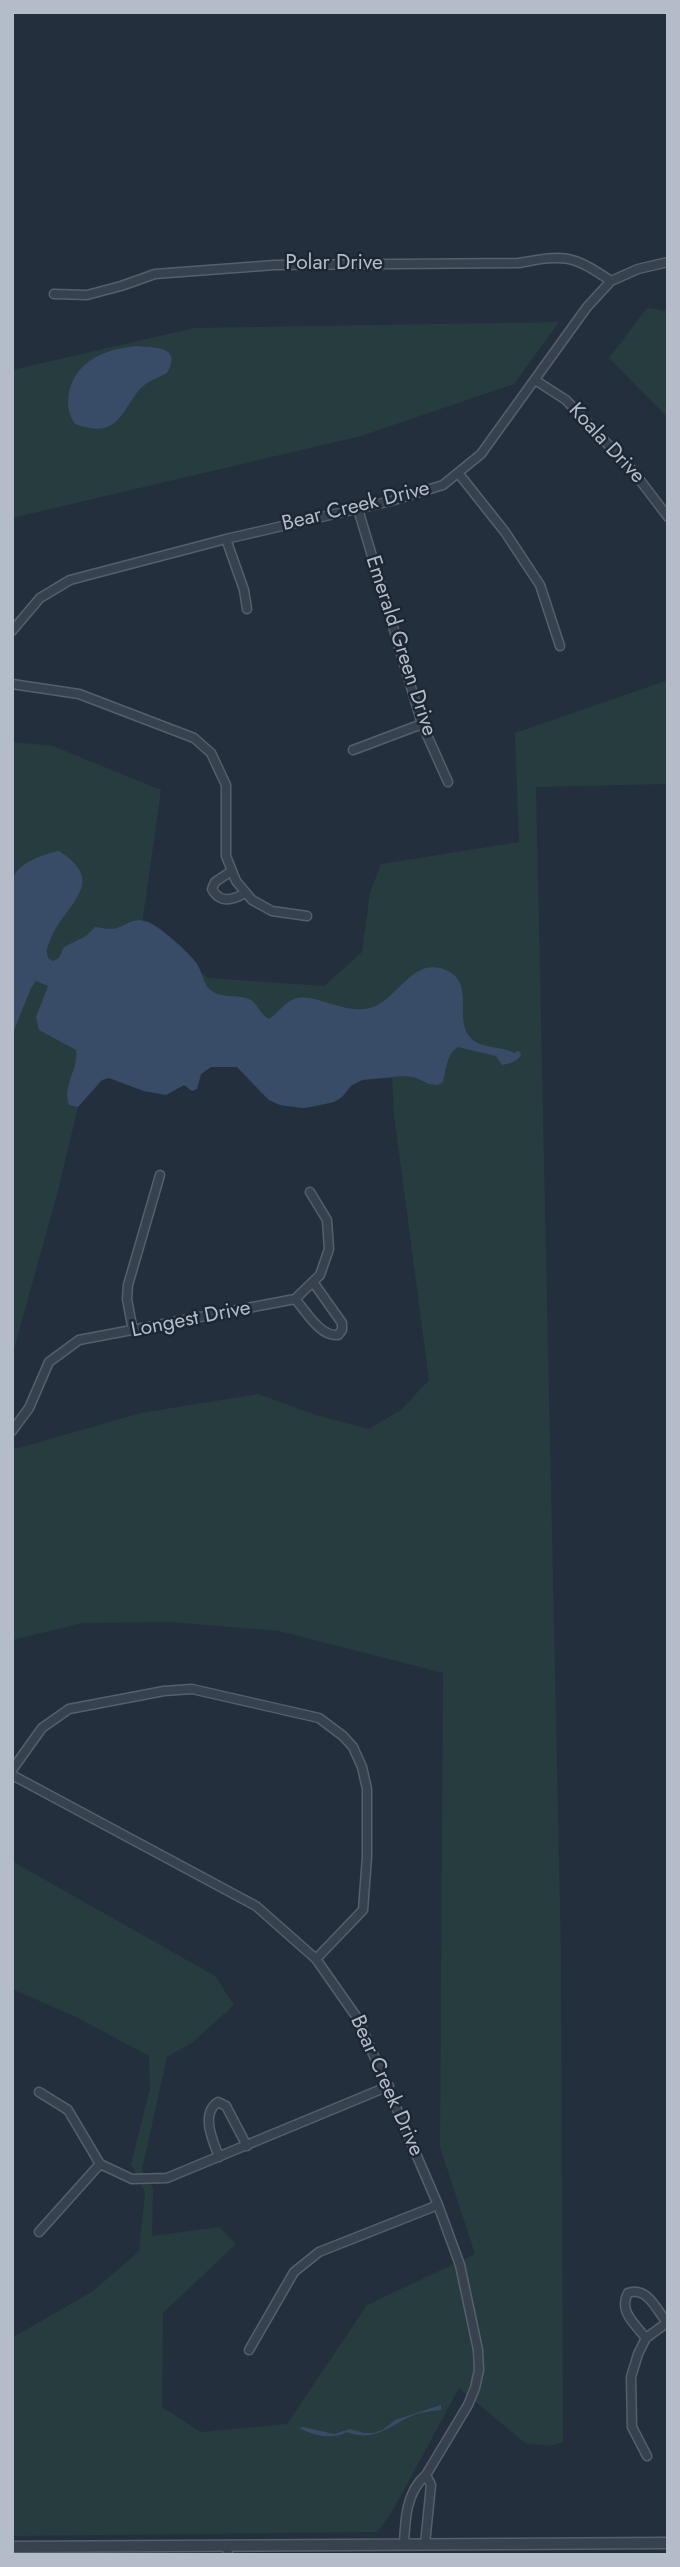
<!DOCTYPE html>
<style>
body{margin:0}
#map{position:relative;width:680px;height:2567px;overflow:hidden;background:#242f3e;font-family:Jost,sans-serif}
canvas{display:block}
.frame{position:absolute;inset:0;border:14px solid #b4bcc9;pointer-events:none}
</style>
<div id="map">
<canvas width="680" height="2567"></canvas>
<div class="frame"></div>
</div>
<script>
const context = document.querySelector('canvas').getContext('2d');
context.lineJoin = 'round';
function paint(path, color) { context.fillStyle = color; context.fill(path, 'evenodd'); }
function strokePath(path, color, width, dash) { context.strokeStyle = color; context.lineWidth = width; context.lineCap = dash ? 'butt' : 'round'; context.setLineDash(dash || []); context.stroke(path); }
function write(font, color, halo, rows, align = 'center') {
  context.font = font + ' Jost,sans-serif'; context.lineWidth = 5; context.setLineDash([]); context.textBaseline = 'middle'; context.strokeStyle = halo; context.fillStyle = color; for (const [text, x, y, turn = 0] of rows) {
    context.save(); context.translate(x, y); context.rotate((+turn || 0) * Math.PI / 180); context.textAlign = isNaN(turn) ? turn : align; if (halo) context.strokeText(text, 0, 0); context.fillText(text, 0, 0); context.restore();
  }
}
const green = new Path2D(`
 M647 308 668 311V418L609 358Z
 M559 322 514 384 361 436 12 518V370L194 328Z
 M668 680V784L536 787 561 1953 563 2442 550 2446 525 2443 459 2388 393 2510 378 2532 12 2536V2338L93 2291 139 2251 145 2192 131 2164 150 2089 149 2056 78 2018 12 1989V1861L215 1976 234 2005 193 2042 167 2057 142 2170 153 2188 152 2236 219 2227 236 2244 163 2313 162 2407 201 2432 287 2424 367 2305 475 2254 440 2147 443 1673 279 1631 170 1622 83 1623 12 1640V1443L15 1449 141 1413 258 1394 316 1415 369 1429 402 1409 429 1380 394 1115 392 1078C379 1079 360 1077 350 1087 345 1092 342 1098 335 1101 318 1109 288 1111 271 1101 262 1096 246 1076 237 1067H211L201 1074 197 1089 192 1091 184 1085 166 1095 144 1091 109 1078 102 1080 78 1107 58 1191 12 1356V742L53 746 161 790 142 925 208 978 324 986 362 952 370 892 381 864 519 842 515 733Z`);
const water = new Path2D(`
 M137 346C155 348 183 346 167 373 158 378 145 382 139 390 119 416 116 439 75 424 68 413 67 405 69 392 77 359 107 349 137 346Z
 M59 851C111 884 62 905 49 943 46 950 46 953 49 959L53 961 59 958 64 947 86 936 95 927C102 928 111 930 117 928 128 924 134 917 148 922 159 926 191 954 197 964 202 972 203 982 209 989 222 1000 237 993 251 1000 258 1005 261 1015 269 1019 278 1013 284 1003 294 999 314 991 346 1017 373 1007 400 997 414 953 450 972 475 986 452 1024 473 1040 484 1049 502 1046 514 1053L519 1051 521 1054C519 1061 509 1064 502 1065L496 1056 458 1047C447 1053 446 1070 443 1082L438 1085 429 1084 414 1077 403 1076 362 1080 352 1085 342 1097 334 1102 304 1108 280 1105 269 1100 237 1067H211L201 1074 197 1089 192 1091 184 1085 166 1095 144 1091 109 1078 102 1080 78 1107 69 1105C62 1085 79 1069 76 1050L39 1030 36 1017 48 986 36 981 31 988 12 1035V879C20 862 41 855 59 851Z
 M441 2405V2410C432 2411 422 2412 414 2415 390 2425 375 2443 347 2432 333 2440 314 2436 299 2428L303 2427 334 2434 350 2429 364 2433H374L384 2429 395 2420Z`);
const minor = new Path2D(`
 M54 294 87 295 121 286 155 274 275 265 519 263C566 254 572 255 611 281
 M535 380 566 400 633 471 668 517
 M459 474 505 532 540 585 560 646
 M358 509 422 724 448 782
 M226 539 244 590 247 609
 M12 631 40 598 70 580 226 539 391 501 443 485 481 454 587 307 611 281 638 269 668 262
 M12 684 79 694 194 738 211 753 226 785V856L236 881 252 900 272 911 307 916
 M353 750 422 724
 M230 872 215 882 212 889C220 904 233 900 245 893
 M295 1299C306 1311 320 1337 338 1335L342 1330V1323L313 1282
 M133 1331 127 1299 128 1285 160 1175
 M12 1431 29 1408 49 1362 79 1340 295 1299 320 1275 329 1249 327 1220 310 1192
 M12 1770 42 1728 69 1709 164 1691 192 1689 319 1718 343 1736 353 1747 362 1767 367 1789V1857L363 1910 316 1959
 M12 1775 256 1906 316 1959 358 2019 438 2205 460 2265 478 2350 479 2370 475 2388 468 2405 426 2475C406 2492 405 2520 404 2545
 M39 2092 68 2110 100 2164 132 2179 167 2178 389 2086
 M219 2157C213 2141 200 2114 218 2102L226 2106 247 2146
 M39 2232 100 2164
 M646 2338C635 2324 618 2311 628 2293 647 2286 657 2310 667 2323
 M249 2350 294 2272 319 2252 438 2205
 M647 2456 632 2427 631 2377 638 2354 646 2338 668 2322
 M425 2544 431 2485 426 2475
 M227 2547 228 2555`);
const tertiary = new Path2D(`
 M12 2547 668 2543`);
const streetNames = [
 ["Polar Drive",334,264],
 ["Koala Drive",606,444,47],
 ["Bear Creek Drive",356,507,-14],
 ["Emerald Green Drive",400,646,72],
 ["Longest Drive",191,1320,-11],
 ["Bear Creek Drive",386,2086,66]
];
paint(green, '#263c3f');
paint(water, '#394c67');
strokePath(minor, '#565f6c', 11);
strokePath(tertiary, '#565f6c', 13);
strokePath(minor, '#38414e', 8);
strokePath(tertiary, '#38414e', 10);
write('21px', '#b4bcc9', '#1d2633', streetNames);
</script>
